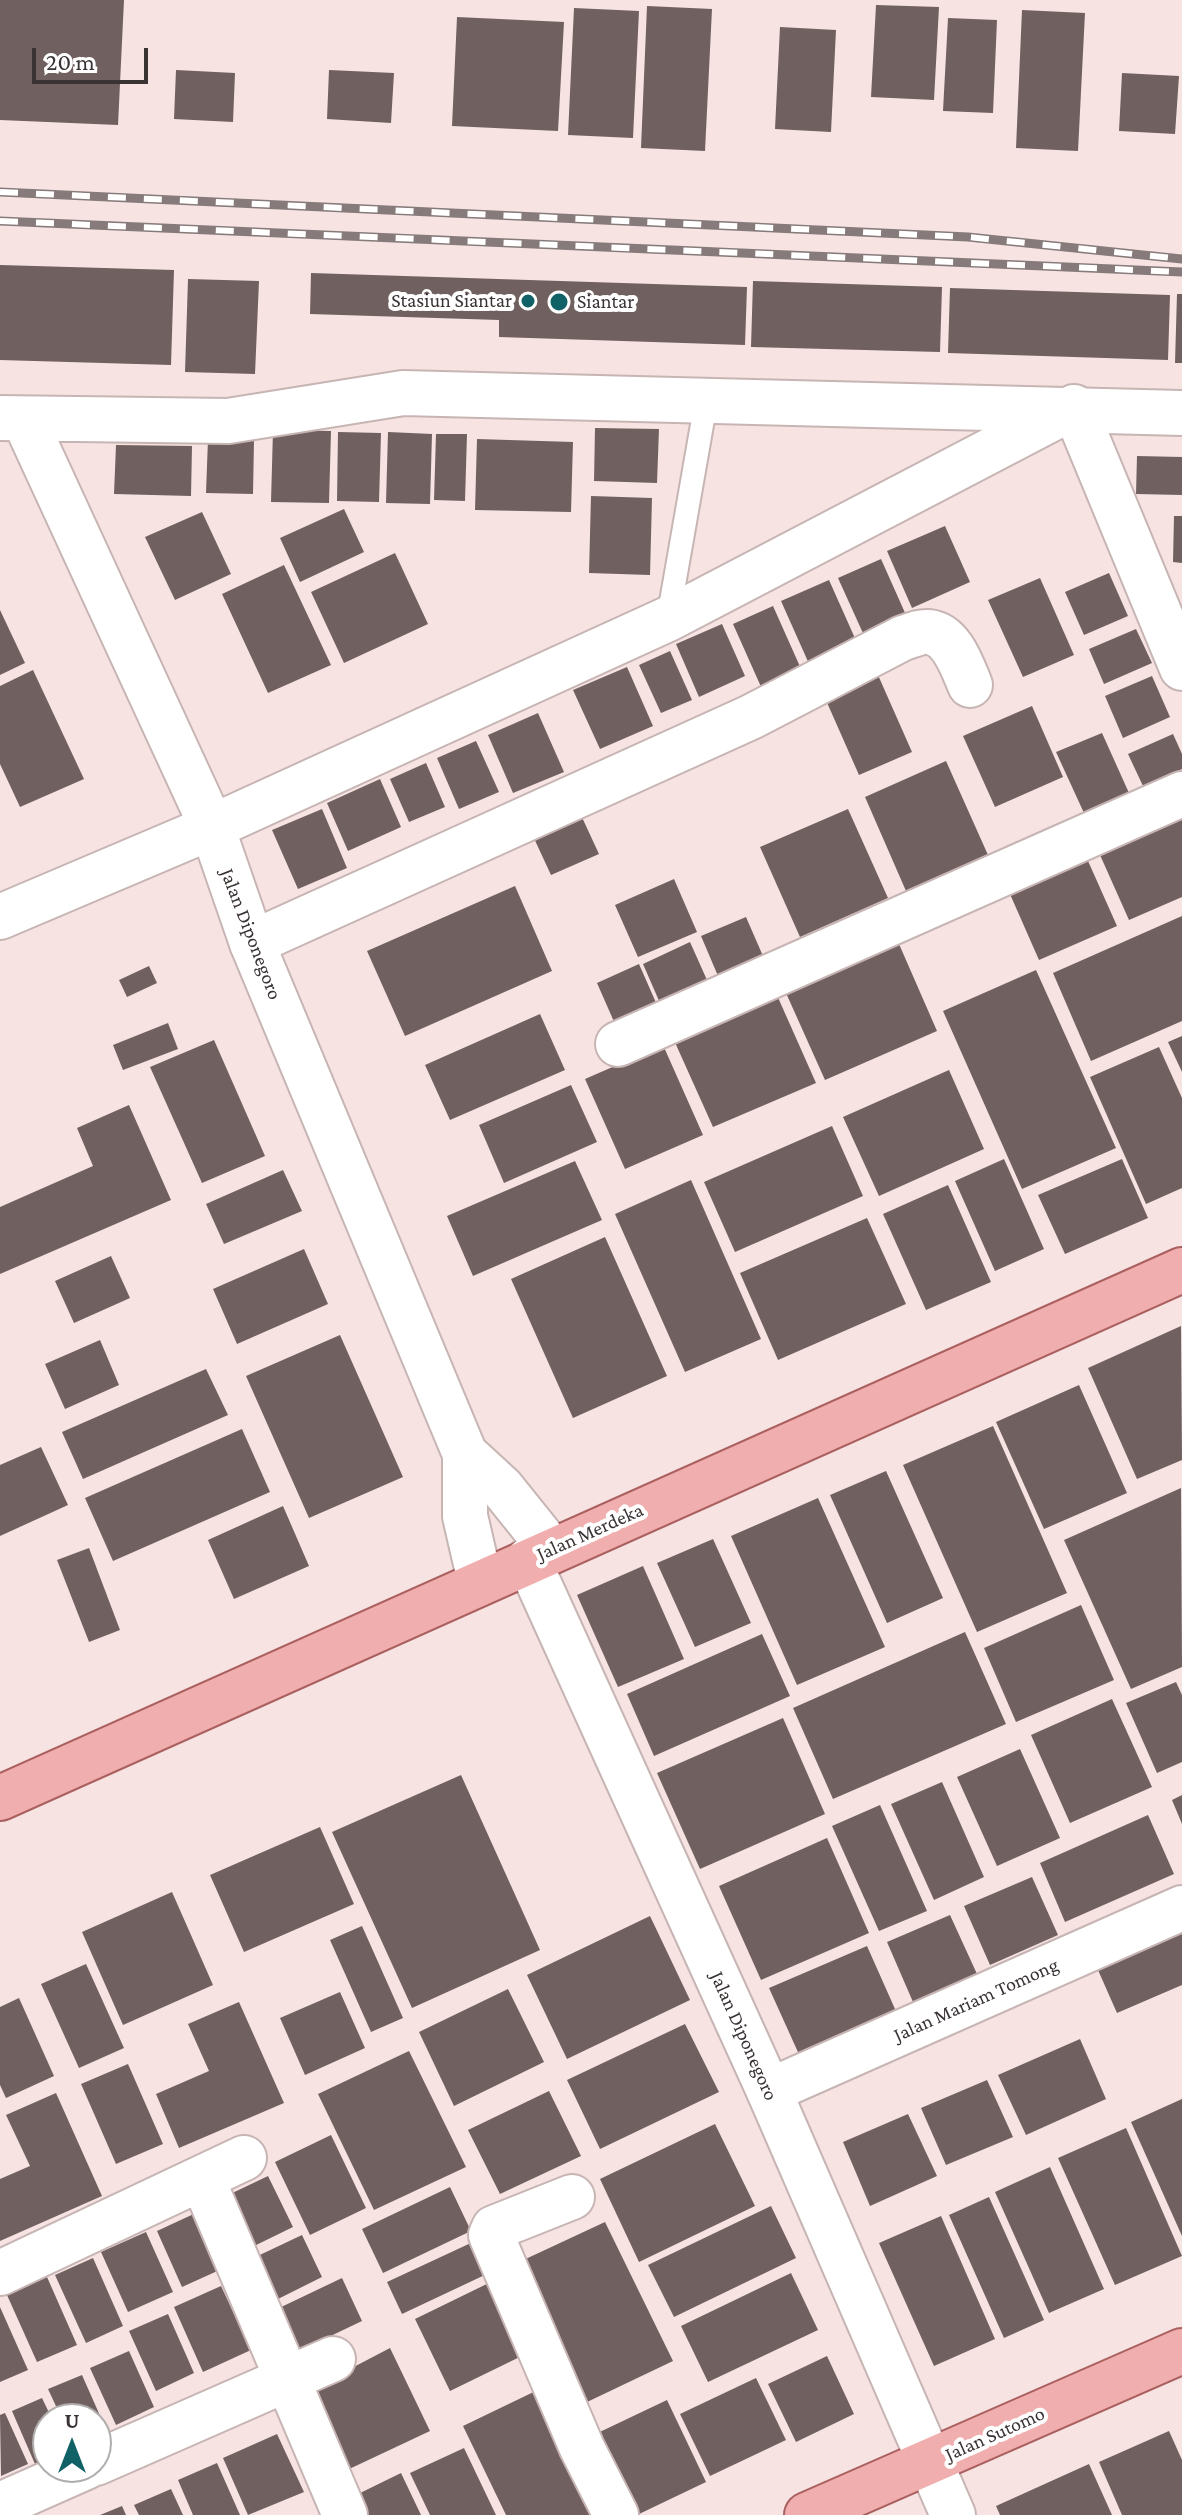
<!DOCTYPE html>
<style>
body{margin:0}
#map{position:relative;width:1182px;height:2515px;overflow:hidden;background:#f6e3e2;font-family:"Crimson Pro",serif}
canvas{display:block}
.north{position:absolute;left:32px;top:2403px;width:80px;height:80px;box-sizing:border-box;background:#fff;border:2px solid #b0adad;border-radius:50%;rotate:0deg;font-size:22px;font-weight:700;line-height:32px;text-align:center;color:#3a3333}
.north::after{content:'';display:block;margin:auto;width:28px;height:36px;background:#116267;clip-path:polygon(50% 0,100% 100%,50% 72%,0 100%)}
.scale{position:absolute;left:32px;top:48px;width:116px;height:36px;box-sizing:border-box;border:4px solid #3a3333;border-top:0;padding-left:10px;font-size:24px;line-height:28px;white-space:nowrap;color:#3a3333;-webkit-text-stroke:6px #fff;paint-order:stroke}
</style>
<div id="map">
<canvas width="1182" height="2515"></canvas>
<div class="north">U</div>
<div class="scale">20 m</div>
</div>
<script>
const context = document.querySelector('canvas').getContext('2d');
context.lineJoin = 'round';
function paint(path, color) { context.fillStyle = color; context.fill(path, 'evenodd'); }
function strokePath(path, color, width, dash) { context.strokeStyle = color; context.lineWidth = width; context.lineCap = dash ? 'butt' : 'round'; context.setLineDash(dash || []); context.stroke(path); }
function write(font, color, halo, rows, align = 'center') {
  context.font = font + ' "Crimson Pro",serif'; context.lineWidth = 8; context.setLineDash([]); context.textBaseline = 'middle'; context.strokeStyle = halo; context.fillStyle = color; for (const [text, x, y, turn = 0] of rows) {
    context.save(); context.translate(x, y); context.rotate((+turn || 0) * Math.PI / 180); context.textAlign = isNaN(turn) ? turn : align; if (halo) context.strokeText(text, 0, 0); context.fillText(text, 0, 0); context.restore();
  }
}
const building = new Path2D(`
 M0 0H124L118 125 0 120Z
 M876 5 939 7 934 100 871 97Z
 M647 6 712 9 705 151 641 148Z
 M574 8 639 11 633 138 568 135Z
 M1022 10 1085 13 1078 151 1016 148Z
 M457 17 564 22 558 131 452 126Z
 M948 18 997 20 993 113 943 111Z
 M780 27 836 30 831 132 775 129Z
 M176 70 235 73 233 122 174 119Z
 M329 70 394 73 391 123 327 119Z
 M1122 73 1179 76 1175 134 1119 131Z
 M0 265 174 270 171 365 0 360Z
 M311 273 747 287 745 345 499 337V320L310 314Z
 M188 279 259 281 255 374 185 372Z
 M753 281 942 287 940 352 751 347Z
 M950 288 1170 295 1168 360 948 353Z
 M1177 294H1182V363H1175Z
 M595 428 659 429 657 483 594 481Z
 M273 430 331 431 329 503 271 502Z
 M338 432 381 433 379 502 337 501Z
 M388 432 432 434 430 504 386 503Z
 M436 434H467L465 501 434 500Z
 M208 439 254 440 253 494 206 493Z
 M477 439 573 442 571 512 475 510Z
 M116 445 192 446 191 496 114 494Z
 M1137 456 1182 457V495L1136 494Z
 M591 496 652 498 650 575 589 573Z
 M344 509 364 552 300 582 280 538Z
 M202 512 231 574 175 600 145 537Z
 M1174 516H1182V563L1173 562Z
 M945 526 970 582 912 608 887 551Z
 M395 553 428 624 344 663 311 592Z
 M881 559 910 624 867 642 838 578Z
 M284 565 331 665 268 693 222 594Z
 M1109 573 1128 616 1084 635 1065 592Z
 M1040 578 1074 655 1023 677 988 600Z
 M829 580 858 645 810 666 781 601Z
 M773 606 802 671 762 689 733 624Z
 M0 610 25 663 0 675Z
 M722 624 745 676 699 697 676 644Z
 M1136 629 1152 663 1104 684 1089 649Z
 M670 651 692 700 661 713 639 665Z
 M874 666 912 752 859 775 821 689Z
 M627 667 653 726 600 749 573 690Z
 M33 670 84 779 20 807 0 764V686Z
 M1152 676 1170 717 1123 738 1105 696Z
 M1032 706 1063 777 995 807 963 736Z
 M538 713 564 772 513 793 488 735Z
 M1102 733 1129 793 1084 813 1056 752Z
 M1173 734 1182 754V769L1143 786 1128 754Z
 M476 741 499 792 459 809 437 758Z
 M946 761 988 855 906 891 865 797Z
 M426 763 445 807 409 822 390 779Z
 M380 779 401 827 348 851 327 803Z
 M322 809 347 868 298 889 272 830Z
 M848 809 888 898 800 937 760 847Z
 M1182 809V897L1129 920 1096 846Z
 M580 813 599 854 551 875 532 834Z
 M1084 852 1117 926 1039 960 1006 885Z
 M674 879 697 932 638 957 615 905Z
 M515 886 552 971 405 1036 367 951Z
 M1182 916V1021L1091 1061 1053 973Z
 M746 917 766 963 721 983 701 936Z
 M690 942 711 989 663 1010 643 964Z
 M899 944 937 1031 825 1080 786 993Z
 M639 964 661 1014 619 1033 597 983Z
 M149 966 157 983 127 997 119 980Z
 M1036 970 1116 1148 1022 1189 943 1011Z
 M776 993 816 1083 713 1127 673 1038Z
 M540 1014 565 1070 450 1120 425 1065Z
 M168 1023 178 1049 123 1070 113 1045Z
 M1182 1036V1072L1168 1042Z
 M214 1040 265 1156 202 1183 150 1067Z
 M663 1045 703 1135 625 1169 585 1079Z
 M1159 1047 1182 1098V1188L1146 1204 1090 1077Z
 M949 1070 984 1149 879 1196 843 1117Z
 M571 1085 597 1142 504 1183 479 1125Z
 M129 1105 171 1200 0 1274V1207L93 1166 77 1128Z
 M832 1126 863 1196 735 1252 704 1182Z
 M1004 1159 1044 1249 995 1271 955 1181Z
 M1122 1159 1148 1218 1065 1254 1038 1195Z
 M575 1161 602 1220 473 1276 447 1216Z
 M283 1170 302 1211 224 1244 206 1204Z
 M691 1180 761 1339 685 1372 615 1214Z
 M948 1185 991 1282 926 1310 883 1214Z
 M867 1218 906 1304 778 1360 740 1273Z
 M605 1237 667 1376 573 1418 511 1279Z
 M304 1249 328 1304 237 1344 213 1289Z
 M111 1256 130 1298 74 1323 55 1281Z
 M1181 1326 1182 1460 1137 1479 1088 1368Z
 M340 1335 403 1477 309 1518 246 1376Z
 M100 1340 119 1385 65 1409 45 1364Z
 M206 1369 228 1415 83 1479 62 1432Z
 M1079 1385 1127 1493 1044 1529 996 1422Z
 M993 1426 1067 1593 977 1632 903 1465Z
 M242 1429 270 1492 113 1561 85 1498Z
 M41 1447 68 1505 0 1536V1465Z
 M886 1471 943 1598 887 1623 830 1495Z
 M1181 1488 1182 1667 1131 1689 1064 1540Z
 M818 1498 885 1647 797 1685 731 1536Z
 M283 1506 309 1566 234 1599 208 1540Z
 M713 1539 751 1623 695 1647 657 1563Z
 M89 1548 120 1630 89 1642 57 1560Z
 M643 1566 684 1659 618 1687 577 1595Z
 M1081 1605 1114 1680 1016 1722 984 1648Z
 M965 1632 1006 1724 833 1799 793 1708Z
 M762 1634 790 1696 654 1756 627 1694Z
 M1176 1682 1182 1695V1762L1157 1773 1126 1703Z
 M1112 1699 1152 1787 1070 1823 1031 1735Z
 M783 1718 825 1814 700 1869 657 1773Z
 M1020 1749 1060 1838 997 1866 957 1777Z
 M461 1775 540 1950 412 2008 332 1832Z
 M942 1782 984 1877 934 1900 891 1804Z
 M1182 1795V1824L1172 1800Z
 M880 1805 927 1911 879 1931 832 1826Z
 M1148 1815 1174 1874 1065 1922 1040 1863Z
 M320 1827 354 1904 244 1952 210 1875Z
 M827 1838 869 1933 761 1980 719 1886Z
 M1032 1877 1058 1935 990 1965 964 1906Z
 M172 1892 213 1985 123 2025 82 1932Z
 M950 1915 977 1974 913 2002 887 1942Z
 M650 1916 690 2000 567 2059 527 1975Z
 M362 1926 403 2018 371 2032 330 1940Z
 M1182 1928V1985L1117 2013 1094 1961Z
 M867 1946 899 2018 802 2061 769 1988Z
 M86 1964 124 2048 79 2068 41 1984Z
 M508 1989 544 2062 454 2106 419 2032Z
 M340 1992 365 2048 305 2075 280 2018Z
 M19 1998 54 2076 6 2098 0 2085V2007Z
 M239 2002 284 2103 179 2148 156 2094 209 2071 188 2024Z
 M685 2024 719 2092 600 2149 567 2080Z
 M1080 2039 1106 2099 1026 2135 998 2075Z
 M409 2051 466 2167 374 2210 318 2094Z
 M128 2064 163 2144 116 2164 81 2084Z
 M987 2080 1013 2137 946 2165 921 2108Z
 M549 2091 581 2156 500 2194 468 2130Z
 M56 2093 102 2196 0 2241V2179L30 2166 6 2115Z
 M1182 2099V2236L1131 2122Z
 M908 2114 937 2176 870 2206 843 2142Z
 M715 2124 755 2206 639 2262 600 2179Z
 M1126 2128 1182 2256 1115 2285 1058 2158Z
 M331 2135 366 2208 310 2235 275 2162Z
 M1050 2167 1104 2289 1049 2313 995 2192Z
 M268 2176 293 2227 248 2249 224 2197Z
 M450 2187 471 2231 383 2273 362 2229Z
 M989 2197 1044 2320 1004 2338 949 2215Z
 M771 2206 796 2258 674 2317 648 2265Z
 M198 2212 224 2268 182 2287 157 2231Z
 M941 2216 995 2339 934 2366 879 2243Z
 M605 2222 673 2361 585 2403 517 2263Z
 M146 2232 173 2292 128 2312 101 2252Z
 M302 2235 322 2277 268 2304 247 2261Z
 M473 2242 489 2273 402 2314 387 2282Z
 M93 2258 123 2326 86 2343 55 2275Z
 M791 2273 818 2330 708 2382 681 2326Z
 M47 2277 77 2345 37 2362 7 2295Z
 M342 2278 362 2321 295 2353 275 2310Z
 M497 2279 532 2351 450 2391 415 2319Z
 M221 2286 251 2350 203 2372 174 2307Z
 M0 2307 28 2370 0 2382Z
 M168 2314 194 2373 156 2391 129 2331Z
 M390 2348 430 2431 345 2471 304 2393Z
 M129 2351 154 2407 116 2425 90 2368Z
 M827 2356 854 2414 796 2442 768 2384Z
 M82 2375 105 2427 96 2431V2419H62L48 2389Z
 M756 2378 786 2440 710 2476 680 2414Z
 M546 2386 602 2515H506L463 2426Z
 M42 2398 52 2419H48V2459L35 2464 12 2411Z
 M667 2400 706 2482 637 2515 585 2439Z
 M5 2413 28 2464 1 2476 0 2415Z
 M1169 2431 1182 2460V2515H1122L1099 2462Z
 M277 2434 304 2492 248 2515 223 2458Z
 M464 2448 496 2515H430L410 2473Z
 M217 2463 240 2515H193L178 2480Z
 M1089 2464 1112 2515H1000L996 2506Z
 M401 2473 421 2515H360L354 2496Z
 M171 2489 183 2515H139L134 2505Z
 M122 2506 126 2515H100Z`);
const lane = new Path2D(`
 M668 619 706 402`);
const street = new Path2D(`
 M0 917 212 827 668 619 1074 407 1182 668
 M252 943 751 717 903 638C910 636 921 631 928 632 952 634 962 666 970 685
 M618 1044 1182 794
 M769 2091 1182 1908
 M202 2178 345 2515
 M572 2197 494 2228 491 2235 582 2448 616 2515
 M0 2273 244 2158
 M96 2463 333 2359
 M0 2505 86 2467`);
const secondary = new Path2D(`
 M0 418 228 421 403 393 1182 413
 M24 419 212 827 252 943 465 1454 502 1488 551 1549
 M465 1454V1516L480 1581
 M528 1560 769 2091 953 2515`);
const primary = new Path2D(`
 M0 1798 1182 1270
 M807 2515 1182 2351`);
const rail = new Path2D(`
 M0 192 968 237 1182 259
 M0 221 1182 272`);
const markers = [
 [528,301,8,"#116267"],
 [559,302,10,"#116267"]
];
const poiNames = [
 ["Stasiun Siantar",512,301],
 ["Siantar",577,302,"left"]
];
const streetNames = [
 ["Jalan Diponegoro",251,934,69],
 ["Jalan Merdeka",590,1532,-24],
 ["Jalan Mariam Tomong",976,2000,-24],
 ["Jalan Diponegoro",744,2036,66],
 ["Jalan Sutomo",995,2434,-24]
];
paint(building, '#70605f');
strokePath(lane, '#c7b5b4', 26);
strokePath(street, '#c7b5b4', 48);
strokePath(secondary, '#c7b5b4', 48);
strokePath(primary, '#ab6060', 48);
strokePath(lane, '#fff', 22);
strokePath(street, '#fff', 44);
strokePath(secondary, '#fff', 44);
strokePath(primary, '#f1aeae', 44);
strokePath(rail, '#867a7a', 9);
strokePath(rail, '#fff', 6, [18]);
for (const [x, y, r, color] of markers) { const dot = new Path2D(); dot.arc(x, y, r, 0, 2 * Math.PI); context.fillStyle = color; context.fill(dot); strokePath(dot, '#fff', 3); }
write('20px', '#3a3333', '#fff', poiNames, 'right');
write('20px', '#3a3333', '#fff', streetNames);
</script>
